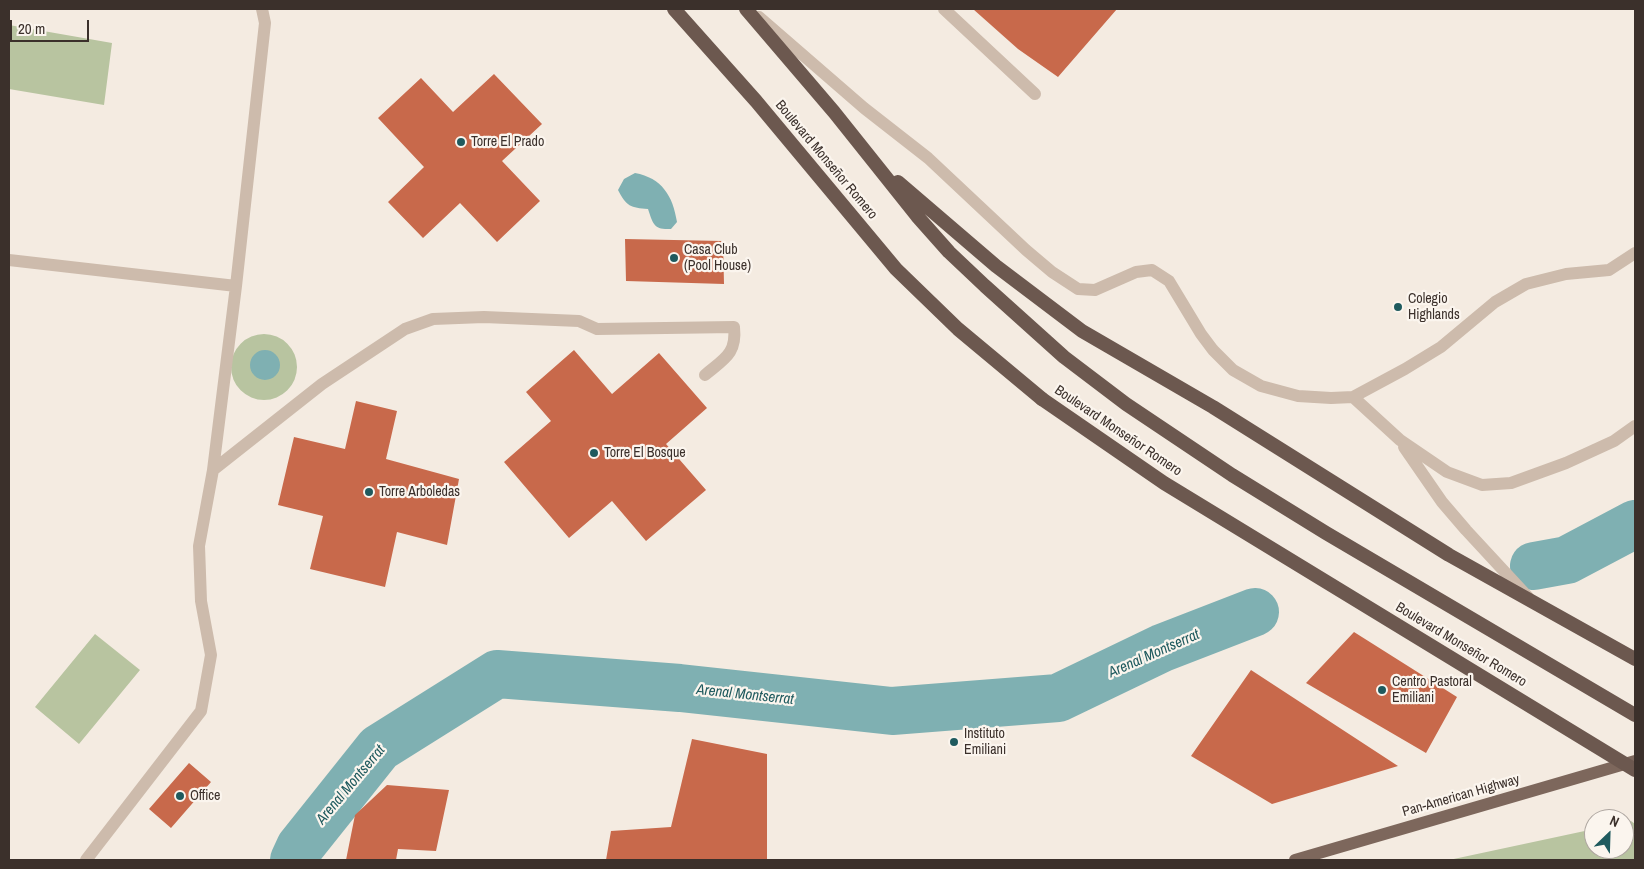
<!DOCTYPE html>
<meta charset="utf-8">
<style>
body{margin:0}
#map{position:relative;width:1644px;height:869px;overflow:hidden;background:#f4ebe1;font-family:"Archivo Narrow",sans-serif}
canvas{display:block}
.frame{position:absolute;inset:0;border:10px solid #3b302b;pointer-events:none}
.north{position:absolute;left:1584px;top:809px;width:50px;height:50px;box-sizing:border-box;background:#fbf5ee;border:1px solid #aea6a0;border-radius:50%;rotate:24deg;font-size:14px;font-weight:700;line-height:20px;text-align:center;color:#3b302b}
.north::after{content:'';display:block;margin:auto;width:18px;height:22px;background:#1f5a5e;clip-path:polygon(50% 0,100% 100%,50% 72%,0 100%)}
.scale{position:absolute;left:10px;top:20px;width:79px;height:22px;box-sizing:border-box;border:2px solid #3b302b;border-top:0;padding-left:6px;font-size:15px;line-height:18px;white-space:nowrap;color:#3b302b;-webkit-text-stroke:4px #fbf5ee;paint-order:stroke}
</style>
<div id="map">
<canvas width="1644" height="869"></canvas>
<div class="frame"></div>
<div class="north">N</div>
<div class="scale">20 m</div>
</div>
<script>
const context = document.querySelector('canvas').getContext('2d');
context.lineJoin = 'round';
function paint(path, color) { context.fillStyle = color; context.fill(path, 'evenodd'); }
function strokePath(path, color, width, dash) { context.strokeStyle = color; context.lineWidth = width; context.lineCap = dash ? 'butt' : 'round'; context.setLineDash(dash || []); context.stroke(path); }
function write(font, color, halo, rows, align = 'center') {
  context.font = font + ' "Archivo Narrow",sans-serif'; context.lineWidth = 4.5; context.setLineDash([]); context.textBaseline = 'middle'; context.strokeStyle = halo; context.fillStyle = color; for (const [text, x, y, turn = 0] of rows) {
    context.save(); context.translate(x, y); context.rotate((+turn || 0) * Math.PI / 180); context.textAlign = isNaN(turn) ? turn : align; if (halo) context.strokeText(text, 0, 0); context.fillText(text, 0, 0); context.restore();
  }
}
const green = new Path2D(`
 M9 25 112 43 104 105 9 89Z
 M231 367a33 33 0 1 1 66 0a33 33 0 1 1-66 0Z
 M95 634 140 670 79 744 35 707Z
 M1631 821 1635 824V860H1449L1594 829V849H1624V823Z`);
const water = new Path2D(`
 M635 173C662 178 673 196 677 222L671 229C654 230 653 224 648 209 631 208 626 206 618 190L624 179Z
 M250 365a15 15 0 1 1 30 0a15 15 0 1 1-30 0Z`);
const river = new Path2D(`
 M1534 566 1567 560 1635 524
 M294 860 300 847 379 748 497 674 680 688 892 711 1058 698 1162 648 1255 612`);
const building = new Path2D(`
 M973 9H1117L1058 77 1018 49Z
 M494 74 542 124 502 161 540 201 497 242 460 203 423 238 388 202 424 167 378 118 421 78 453 112Z
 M625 239 723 241 724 284 626 281Z
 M574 350 612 394 659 353 707 408 666 444 706 490 646 541 612 501 569 538 504 462 551 421 526 392Z
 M356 401 397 411 386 459 459 479 447 545 397 532 385 587 310 569 323 516 278 505 294 437 345 449Z
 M1354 632 1457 697 1426 753 1306 683Z
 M1251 670 1398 766 1272 804 1191 756Z
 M692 739 767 754V860H606L611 831 671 827Z
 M189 763 211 782 171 828 149 809Z
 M387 785 449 790 436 851 398 849 396 860H346L355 815Z`);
const service = new Path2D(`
 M759 17 864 108 928 158 1026 250 1052 272 1078 289 1095 290 1136 272 1152 270 1169 281 1201 334 1213 350 1233 370 1261 386 1298 396 1331 398 1353 397 1405 369 1441 347 1495 302 1526 284 1566 274 1609 270 1635 253
 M1353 397 1400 440 1447 472 1482 485 1511 483 1566 463 1614 441 1635 426
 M1404 447 1442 502 1466 530 1528 597`);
const minor = new Path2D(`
 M262 9 265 23 236 286 213 470 322 384 405 329 433 319 484 317 579 321 597 329 734 327C737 354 724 359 705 375
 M944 9 1035 94
 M9 260 236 286
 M86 860 201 711 211 655 201 601 199 546 213 470`);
const primary = new Path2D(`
 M1295 860 1635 761`);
const trunk = new Path2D(`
 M674 9 756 101 896 269 958 329 1042 399
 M746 9 834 112 917 216 949 252 985 286 1064 357 1126 404 1232 475 1326 533 1635 715
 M898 182 996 266 1082 331 1213 407 1449 555 1635 659`);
const trunkBridge = new Path2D(`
 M1042 399 1164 483 1635 770`);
const markers = [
 [461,142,5,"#1f5a5e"],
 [674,258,5,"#1f5a5e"],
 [1398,307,5,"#1f5a5e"],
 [594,453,5,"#1f5a5e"],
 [369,492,5,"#1f5a5e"],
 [1382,690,5,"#1f5a5e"],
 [954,742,5,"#1f5a5e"],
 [180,796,5,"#1f5a5e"]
];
const poiNames = [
 ["Torre El Prado",471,142],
 ["Casa Club",684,250],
 ["(Pool House)",684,266],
 ["Colegio",1408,299],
 ["Highlands",1408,315],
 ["Torre El Bosque",604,453],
 ["Torre Arboledas",379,492],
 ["Centro Pastoral",1392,682],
 ["Emiliani",1392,698],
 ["Instituto",964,734],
 ["Emiliani",964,750],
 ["Office",190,796]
];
const streetNames = [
 ["Boulevard Monseñor Romero",826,160,50],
 ["Boulevard Monseñor Romero",1118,431,34],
 ["Boulevard Monseñor Romero",1461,645,31],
 ["Pan-American Highway",1461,796,-16]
];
const waterNames = [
 ["Arenal Montserrat",1154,654,-24],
 ["Arenal Montserrat",745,695,6],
 ["Arenal Montserrat",351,785,-50]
];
paint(green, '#b8c4a0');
paint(water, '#7fb0b2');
strokePath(river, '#7fb0b2', 48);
paint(building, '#c8694b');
strokePath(service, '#cdbbac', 12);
strokePath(minor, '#cdbbac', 12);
strokePath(primary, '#7d675c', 12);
strokePath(trunk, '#6c584f', 14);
strokePath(trunkBridge, '#6c584f', 14);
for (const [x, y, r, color] of markers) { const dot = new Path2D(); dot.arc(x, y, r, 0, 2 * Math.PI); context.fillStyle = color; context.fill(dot); strokePath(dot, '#fbf5ee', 2); }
write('14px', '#3b302b', '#fbf5ee', poiNames, 'left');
write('14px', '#3b302b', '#fbf5ee', streetNames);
write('italic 15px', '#1f5a5e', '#fbf5ee', waterNames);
</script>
